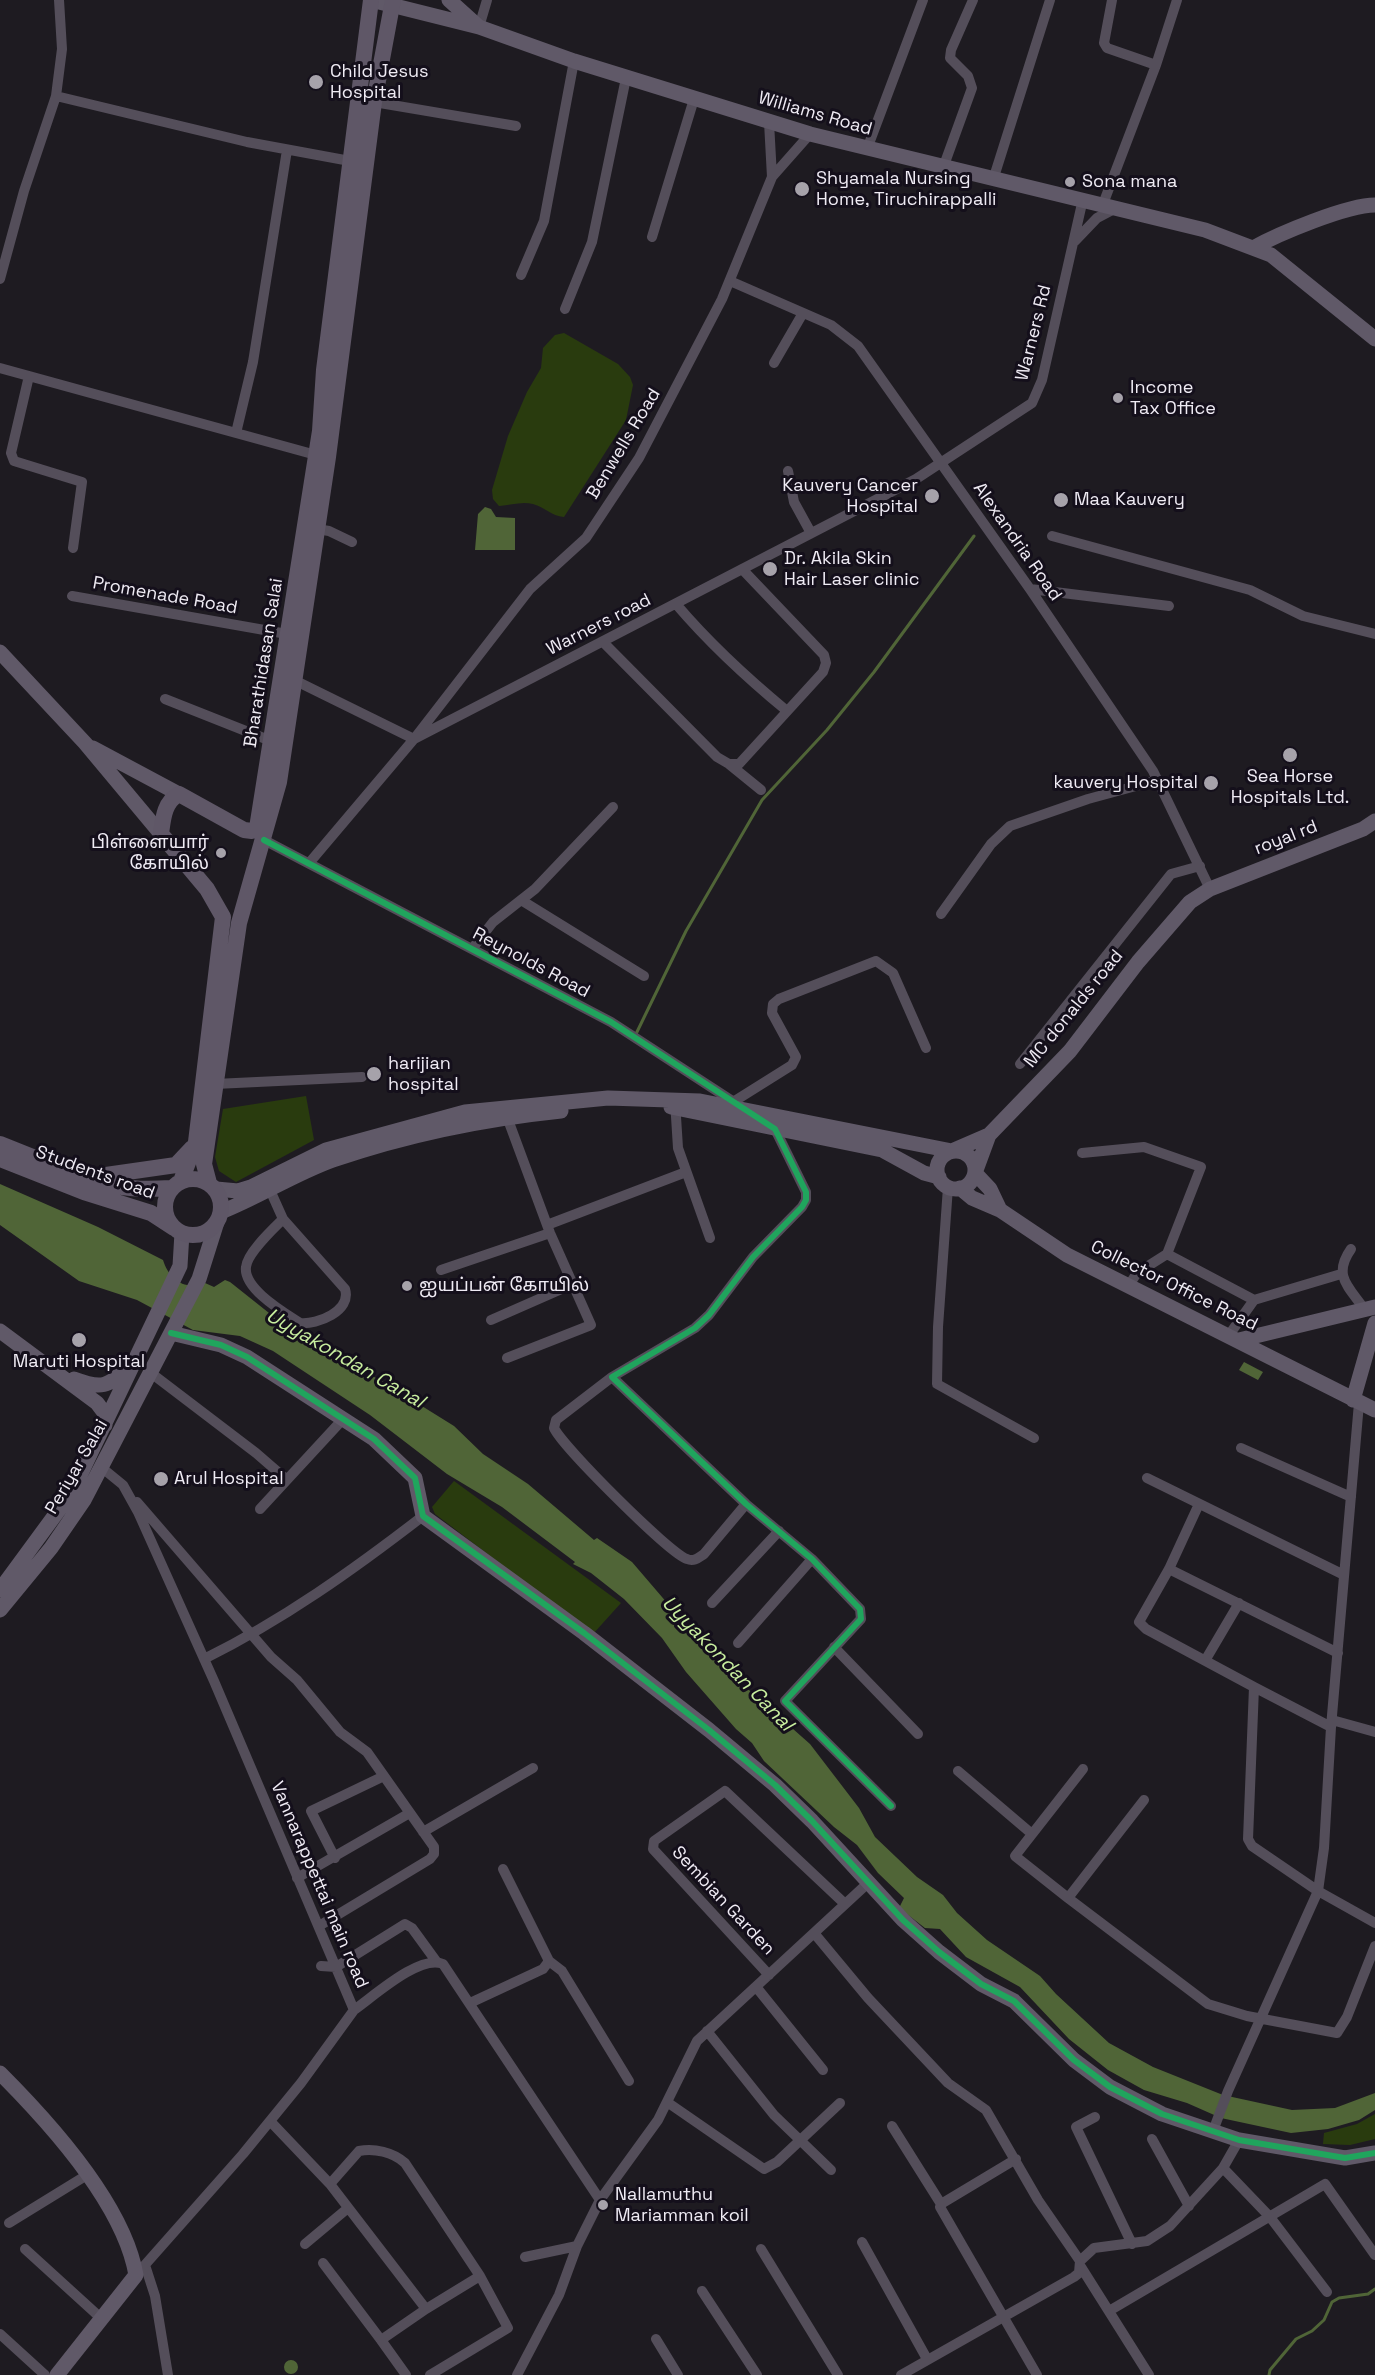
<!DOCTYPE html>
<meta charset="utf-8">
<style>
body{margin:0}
canvas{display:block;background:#1e1b21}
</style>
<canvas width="1375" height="2375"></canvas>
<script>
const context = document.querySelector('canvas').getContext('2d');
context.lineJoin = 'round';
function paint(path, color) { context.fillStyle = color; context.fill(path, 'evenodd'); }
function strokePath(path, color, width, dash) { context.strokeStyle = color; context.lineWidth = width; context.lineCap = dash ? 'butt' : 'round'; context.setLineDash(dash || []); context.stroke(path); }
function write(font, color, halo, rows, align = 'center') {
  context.font = font + ' "Space Grotesk","Noto Sans Tamil",sans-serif'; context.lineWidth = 6; context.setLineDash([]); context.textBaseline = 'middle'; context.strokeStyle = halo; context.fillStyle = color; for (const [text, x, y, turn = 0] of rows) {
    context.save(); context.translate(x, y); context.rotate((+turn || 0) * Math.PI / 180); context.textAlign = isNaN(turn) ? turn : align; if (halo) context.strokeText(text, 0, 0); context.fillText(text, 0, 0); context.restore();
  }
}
const green = new Path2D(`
 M564 333 618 364 630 377 633 385 626 420 564 517C551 516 545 507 533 504 522 501 511 505 499 506L493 499 492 490 508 436 527 392 541 368 543 348 555 335Z
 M306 1096 314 1140 236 1182 219 1171 215 1157 223 1109Z
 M454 1481 621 1603 593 1634 435 1514 432 1507Z
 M1375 2114V2139L1350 2145 1323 2144 1324 2133 1357 2124Z`);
const water = new Path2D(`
 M485 507 491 509 496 517 515 518V550H475L478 514Z
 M0 1184 98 1227 163 1260C169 1279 184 1291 205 1283L214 1287 225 1280 230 1282 298 1336 319 1343 345 1362 380 1380 454 1426 483 1454 528 1484 594 1540 597 1538 632 1562 680 1618 711 1644 732 1675 810 1744 859 1808 875 1837 917 1877 943 1895 957 1913 987 1940 1040 1976 1056 1994 1109 2043 1153 2067 1223 2095 1292 2110 1335 2108 1375 2093V2110L1359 2120 1328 2129 1291 2133 1221 2118 1187 2103 1144 2090 1108 2070 1069 2039 1020 1987 966 1957 940 1929 925 1928 899 1908 904 1898 878 1873 857 1845 834 1827 764 1761 752 1743 736 1729 686 1672 662 1638 624 1599 591 1573 573 1564 575 1562 502 1507 447 1474 370 1415 273 1351 240 1336 193 1330 137 1300 79 1281 0 1225Z
 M1244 1362 1263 1372 1258 1380 1239 1370Z
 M284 2367a7 7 0 1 1 14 0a7 7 0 1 1-14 0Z`);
const stream = new Path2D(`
 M635 1036 686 931 762 800 827 730 874 672 974 536
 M1269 2375 1270 2370 1296 2339 1312 2331 1324 2320 1332 2302 1339 2298 1368 2294 1375 2289`);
const street = new Path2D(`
 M1112 0 1104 43 1107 48 1156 65
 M479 27 487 0
 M56 96 62 49 59 0
 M374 102 516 126
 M769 122 772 177
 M867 149 923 0
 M943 168 972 88 968 76 950 58 951 50 973 0
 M993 180 1050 0
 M1103 204 1156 65 1177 0
 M652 237 694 99
 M1075 241 1097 218 1116 208
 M521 275 544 221 574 61
 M0 279 24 191 56 96 247 142 350 161
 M730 281 831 325 858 346 1030 589 1153 771 1210 889
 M565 309 592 242 626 78
 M774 363 803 313
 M0 368 316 455
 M29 376 11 453 14 461 82 482 73 548
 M236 433 253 362 287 150
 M788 471 794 502 811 533
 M317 529 329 531 352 542
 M1052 536 1250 590 1303 616 1375 634
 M1030 589 1169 606
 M72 596 287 634
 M676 604C710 644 747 678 787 711
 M603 642 717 757 729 764H739L823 672 826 663 824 655 742 569
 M290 678 414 739 530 589 586 538 639 458 722 299 772 177 810 134
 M165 699 271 741
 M729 764 761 790
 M264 840 611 1022 740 1106
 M310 862 414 739 916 479 1032 403 1042 380 1083 199
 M521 900 644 976
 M941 914 991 844 1010 826 1088 799 1158 780
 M472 949 493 922 535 889 613 807
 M1020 1064 1171 874 1200 866
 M215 1084 362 1077
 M675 1101 678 1148 710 1238
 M733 1102 792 1065 796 1057 772 1013 773 1004 779 999 876 961 893 973 926 1048
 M771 1126 775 1129 806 1192V1200L802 1207 753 1257 709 1315 695 1328 612 1377 746 1504 812 1559 860 1609 861 1619 785 1701 891 1806
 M1082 1153 1144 1147 1201 1167 1167 1254 1254 1300
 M948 1187 938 1327 937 1384 1034 1438
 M270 1190 283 1219C273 1229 247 1253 246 1267 243 1289 285 1313 300 1323 317 1325 352 1311 345 1289L283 1219
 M547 1225 686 1172
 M1351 1249C1332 1276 1349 1287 1365 1310
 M441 1270 550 1233
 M1129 1285 1137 1273 1167 1254
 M491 1320 573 1284
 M1229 1335 1254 1300 1341 1274
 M507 1358 591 1325 550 1233 507 1117
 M151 1373 256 1453 286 1479
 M612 1377 556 1420 554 1428C563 1447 669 1553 687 1559 694 1562 698 1558 704 1554L746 1504
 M1241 1448 1351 1497
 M101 1467 123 1485 138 1512 214 1681 354 2010 301 2083 243 2154 136 2275
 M1147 1478 1344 1575
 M137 1502 271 1657 297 1680 340 1732 367 1752 434 1847V1854L430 1859 319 1926
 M1199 1504 1169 1569 1139 1622 1146 1629 1254 1687
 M260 1509 344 1418
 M1169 1569 1338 1653
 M712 1603 779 1531
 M738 1643 812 1559
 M834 1647 918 1734
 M204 1659C283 1620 353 1570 423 1516
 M1206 1659 1239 1603
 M1332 1720 1375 1732
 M1331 1727 1254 1687 1248 1839 1252 1846 1318 1891 1375 1923
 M958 1771 1032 1834
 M1144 1800 1068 1898 1208 2004 1247 2016 1337 2033 1347 2017 1375 1946
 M423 1832 533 1768
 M335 1858 311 1811 384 1776
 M297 1878 408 1814
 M1068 1898 1015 1856 1083 1769
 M814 1933 868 1998 948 2083 986 2110 1038 2200 1080 2261
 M549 1961 562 1971 629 2081
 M321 1966 336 1967 405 1924 412 1928 436 1961
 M769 1975 653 1849 654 1841 725 1791 845 1904
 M757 1988 823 2070
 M470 2003 543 1969 549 1961 503 1869
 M354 2010C374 1996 420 1954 443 1964L600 2200
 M707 2031 774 2115 831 2170
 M667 2102 764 2169 777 2162 840 2103
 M1095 2117 1076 2127 1132 2244
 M270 2121 330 2184 426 2309 381 2340 406 2375
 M892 2126 941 2204 940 2207 1037 2375
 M1213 2131 1228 2091 1318 1891 1324 1848 1331 1727 1359 1403
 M1152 2139 1189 2206
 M1223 2168 1270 2217 1327 2292
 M330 2184 359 2151C374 2148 393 2152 405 2163L480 2276 426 2309
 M941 2204 1016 2159
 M9 2223 87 2175
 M862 2242 927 2359
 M305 2244 348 2208
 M25 2249 103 2320
 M761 2249 838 2375
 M525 2257 577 2246
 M323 2263 381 2340
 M145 2265 155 2296 168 2375
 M1081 2267 1149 2375
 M702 2291 757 2375
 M1109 2311 1325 2184 1375 2255
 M0 2334 45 2375
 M656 2339 678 2375
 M430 2375 508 2328 480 2276
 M517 2375 559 2295 577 2246 600 2200 658 2120 697 2041 868 1883
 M901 2375 1074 2277 1079 2273 1080 2261 1094 2248 1147 2241 1170 2226 1223 2168 1239 2140`);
const secondary = new Path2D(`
 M371 0 479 27 574 61 810 134 1205 230 1271 255 1375 339
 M449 0 479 27
 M1253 248C1278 234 1347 205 1375 205
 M0 652 85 743 161 834
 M93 748 179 794
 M671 1107 882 1150 924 1173 939 1177
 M989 1135 975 1173 990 1189 1000 1210
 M937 1170a19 19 0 1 1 38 0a19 19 0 1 1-38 0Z
 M960 1188 972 1198 1000 1210 1067 1255 1375 1410
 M216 1189 238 1191 251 1187 326 1150 465 1112 608 1098 700 1101 952 1151 989 1135 1070 1051 1138 962 1190 902 1210 889 1363 829 1375 821
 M221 1212C259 1197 294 1174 333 1160 406 1135 484 1119 561 1111
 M0 1331 97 1403 106 1415 105 1425
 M171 1333 221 1345 247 1357 374 1439 415 1478 423 1516 584 1633 709 1730 775 1785 812 1821 903 1920 939 1952 981 1984 1014 2001 1074 2060 1110 2087 1162 2114 1239 2140 1345 2158 1375 2153
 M1239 1340 1375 1307
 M74 1379C101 1389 108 1388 128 1366
 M1353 1400 1375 1323
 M0 1590 72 1492 180 1266 182 1233
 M0 1610 51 1548 84 1500 199 1279 217 1222
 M0 2073C50 2123 124 2205 136 2275L57 2375`);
const primary = new Path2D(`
 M0 1144 85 1178 176 1165 192 1148
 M0 1159 84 1192 151 1213 174 1228
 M165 1207a28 28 0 1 1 56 0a28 28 0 1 1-56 0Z
 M95 1181C124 1189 142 1190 171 1188
 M181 1181 196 1142 223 917 207 889 161 834C163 819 164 802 179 794L244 830 252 831 257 828 320 431 324 370 371 0
 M209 1183 204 1164 239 923 279 782 328 457 374 102 393 0`);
const cycleway = new Path2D(`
 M264 840 611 1022 775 1129 806 1192V1200L802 1207 753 1257 709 1315 695 1328 612 1377 746 1504 812 1559 860 1609 861 1619 785 1701 891 1806
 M171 1333 221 1345 247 1357 374 1439 415 1478 423 1516 584 1633 709 1730 775 1785 812 1821 903 1920 939 1952 981 1984 1014 2001 1074 2060 1110 2087 1162 2114 1239 2140 1345 2158 1375 2153`);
const markers = [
 [316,82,8,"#a6a2aa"],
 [1070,182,6,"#a6a2aa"],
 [802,189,8,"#a6a2aa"],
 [1118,398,6,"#a6a2aa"],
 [932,496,8,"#a6a2aa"],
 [1061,500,8,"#a6a2aa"],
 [770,569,8,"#a6a2aa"],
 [1290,755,8,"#a6a2aa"],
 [1211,783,8,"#a6a2aa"],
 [221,853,6,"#a6a2aa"],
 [374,1074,8,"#a6a2aa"],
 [407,1286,6,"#a6a2aa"],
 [79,1340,8,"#a6a2aa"],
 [161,1479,8,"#a6a2aa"],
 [603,2205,6,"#a6a2aa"]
];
const poiNames = [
 ["Child Jesus",330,72],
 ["Hospital",330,93],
 ["Shyamala Nursing",816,179],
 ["Home, Tiruchirappalli",816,200],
 ["Sona mana",1082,182],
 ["Income",1130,388],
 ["Tax Office",1130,409],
 ["Kauvery Cancer",918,486,"right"],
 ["Hospital",918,507,"right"],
 ["Maa Kauvery",1074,500],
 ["Dr. Akila Skin",784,559],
 ["Hair Laser clinic",784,580],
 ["Sea Horse",1290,777,"center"],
 ["Hospitals Ltd.",1290,798,"center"],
 ["kauvery Hospital",1198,783,"right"],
 ["பிள்ளையார்",209,843,"right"],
 ["கோயில்",209,864,"right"],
 ["harijian",388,1064],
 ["hospital",388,1085],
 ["ஐயப்பன் கோயில்",419,1286],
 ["Maruti Hospital",79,1362,"center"],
 ["Arul Hospital",174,1479],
 ["Nallamuthu",615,2195],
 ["Mariamman koil",615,2216]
];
const streetNames = [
 ["Williams Road",815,114,16],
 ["Warners Rd",1034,333,-76],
 ["Benwells Road",624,444,-59],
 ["Alexandria Road",1017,542,55],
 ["Promenade Road",165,596,10],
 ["Warners road",599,625,-27],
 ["Bharathidasan Salai",264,663,-81],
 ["royal rd",1286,838,-21],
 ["Reynolds Road",531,963,28],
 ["MC donalds road",1074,1009,-51],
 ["Students road",95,1173,20],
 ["Collector Office Road",1174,1286,26],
 ["Periyar Salai",77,1467,-60],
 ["Vannarappettai main road",319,1885,67],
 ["Sembian Garden",723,1901,47]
];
const waterNames = [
 ["Uyyakondan Canal",345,1359,30],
 ["Uyyakondan Canal",727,1664,46]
];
paint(green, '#293b0e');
paint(water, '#506537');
strokePath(stream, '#506537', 3);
strokePath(street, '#544e5a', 10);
strokePath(secondary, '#605968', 15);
strokePath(primary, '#5f5767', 16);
strokePath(cycleway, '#20a55d', 6);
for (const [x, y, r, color] of markers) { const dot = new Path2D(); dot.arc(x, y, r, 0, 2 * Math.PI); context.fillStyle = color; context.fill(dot); strokePath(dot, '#140f1b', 2); }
write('18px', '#efebf4', '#140f1b', poiNames, 'left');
write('18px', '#efebf4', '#140f1b', streetNames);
write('italic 20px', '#c8ee9f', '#140f1b', waterNames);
</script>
